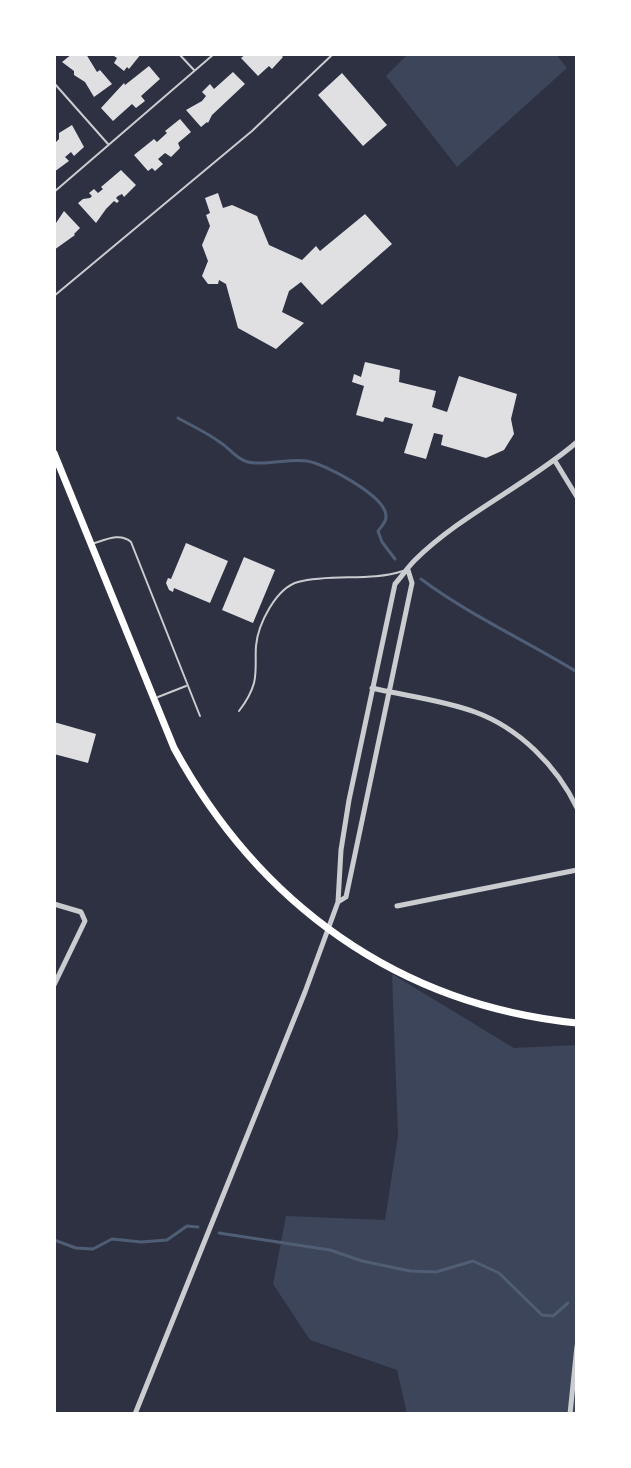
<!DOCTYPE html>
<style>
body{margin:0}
#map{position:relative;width:631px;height:1468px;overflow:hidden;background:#2d3142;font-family:"Sofia Sans Condensed",sans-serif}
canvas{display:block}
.frame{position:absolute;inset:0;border:56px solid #fff;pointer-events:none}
</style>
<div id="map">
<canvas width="631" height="1468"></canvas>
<div class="frame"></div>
</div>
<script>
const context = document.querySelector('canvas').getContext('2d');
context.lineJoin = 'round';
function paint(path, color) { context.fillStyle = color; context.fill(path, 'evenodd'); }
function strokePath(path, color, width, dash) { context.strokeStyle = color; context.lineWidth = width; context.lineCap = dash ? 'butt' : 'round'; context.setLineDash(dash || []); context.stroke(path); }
const green = new Path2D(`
 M408 54H556L567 68 457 167 386 76Z
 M392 974 514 1048 577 1045V1414H407L397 1370 310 1340 273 1284 286 1216 385 1220 398 1136Z`);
const stream = new Path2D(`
 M178 418C192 426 208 433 221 443 229 448 236 458 245 461 261 467 288 458 307 461 325 464 384 495 386 515 387 521 382 526 378 531L382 542 395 559
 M421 579C469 615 525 640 577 672
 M219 1233 330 1250 362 1261 410 1271 436 1272 473 1261 499 1273 542 1315 553 1316 568 1303
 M54 1240 76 1248 93 1249 112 1239 141 1242 167 1240 187 1226 198 1227`);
const building = new Path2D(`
 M72 54H86L97 72 100 70 112 84 94 97 85 82 74 75V71L62 62Z
 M111 54H141L129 69 127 67 124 71 114 63 117 58Z
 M246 54H280L283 57 272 69 269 66 258 76 241 58Z
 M149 66 160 79 141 96 145 101 136 108 132 104 113 121 101 108 124 83 125 85Z
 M233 72 245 84 212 115 208 123 207 122 201 127 186 110 202 101 206 96 202 92 210 84 214 89Z
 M342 73 387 125 363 146 318 95Z
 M180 119 191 132 178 143 180 148 171 157 165 153 158 159 163 164 155 171 152 168 148 171 134 155 154 139 157 142 167 133 165 131Z
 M72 125 84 147 74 156 71 152 65 157 69 161 54 172V144L59 139V133Z
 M121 170 136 185 124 197 122 194 118 196 116 198 119 201 117 203 114 201 106 209 96 223 78 203 83 199 90 198 92 196 89 193 94 189 98 193 103 189 101 187Z
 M218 193 223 208 232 205 257 216 269 245 302 260 316 246 320 251 365 214 392 244 322 305 301 282 289 291 282 312 304 323 276 349 238 328 226 284 219 280 218 284H208L202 276 208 261 202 245 210 226 206 215 210 213 205 198Z
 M64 211 80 228 74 234 75 235 54 250V226Z
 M365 362 400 370 399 382 436 391 432 407 447 412 459 376 517 394 511 419 514 434 504 450 486 458 441 445 443 435 434 433 426 459 404 453 413 424 385 417 383 422 356 415 364 386 352 382 354 374 361 377Z
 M186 543 228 561 210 603 174 588 173 592 169 590 166 583 168 578 171 579Z
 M244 557 275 570 253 623 222 610Z
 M54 722 96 734 88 763 54 754Z`);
const service = new Path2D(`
 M179 54 194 70
 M54 83 108 144
 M54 192 214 54
 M54 296 252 131 333 54
 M92 544C105 540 120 532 131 542L200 716
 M158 697 186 686
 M239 711C246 702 251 694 254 683 257 671 255 659 256 646 258 624 276 588 298 582 332 573 370 582 403 571`);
const minor = new Path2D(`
 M555 461 577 497
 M372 688C406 696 443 700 475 712 519 728 557 766 577 808
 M338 902 346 897 412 583 408 570
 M54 904 81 912 85 921 54 985
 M397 906 577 870
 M135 1414 305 992 338 902 341 850 349 800 395 584C402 576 408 567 415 560 460 515 527 485 577 442
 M570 1414 577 1346`);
const secondary = new Path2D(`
 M54 453 174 748C259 904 398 1005 577 1023`);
paint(green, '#3c4559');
strokePath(stream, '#4f5d75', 3);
paint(building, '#e0e0e3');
strokePath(service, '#caccd0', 2);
strokePath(minor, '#caccd0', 5);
strokePath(secondary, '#fff', 7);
</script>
